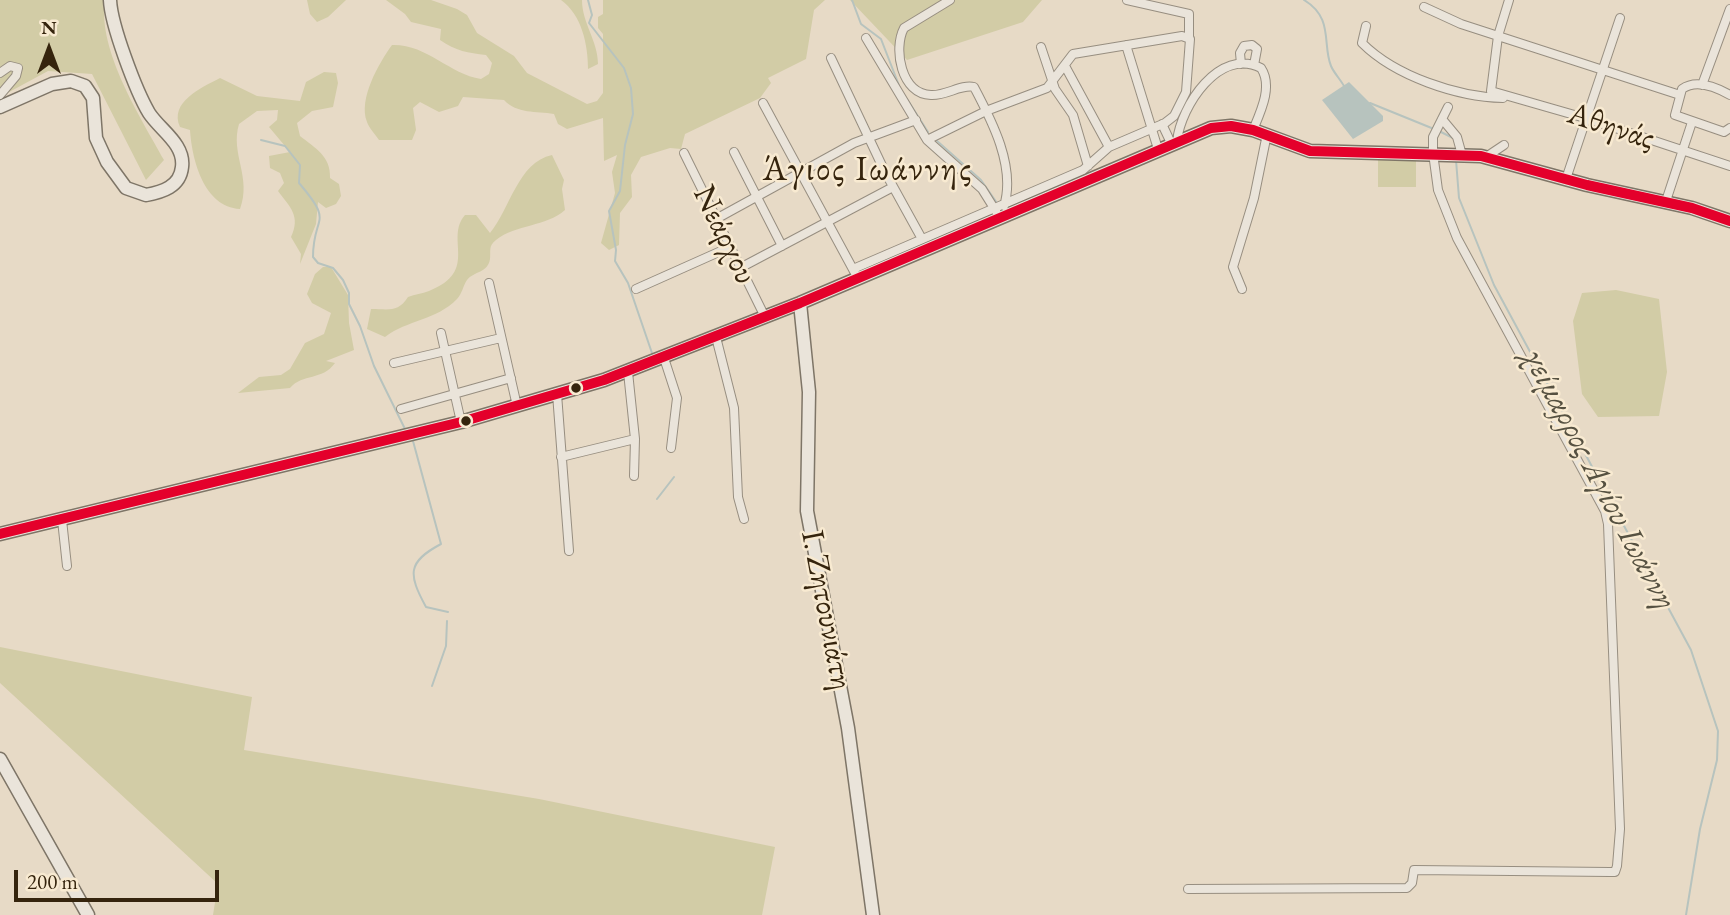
<!DOCTYPE html>
<meta charset="utf-8">
<style>
body{margin:0}
#map{position:relative;width:1730px;height:915px;overflow:hidden;background:#e7dac6;font-family:"EB Garamond",serif}
canvas{display:block}
.north{position:absolute;left:14px;top:14px;width:70px;height:70px;-webkit-text-stroke:5px #f8ead1;paint-order:stroke;rotate:0deg;font-size:19px;font-weight:700;line-height:28px;text-align:center;color:#35240d}
.north::after{content:'';display:block;margin:auto;width:24px;height:32px;background:#35240d;clip-path:polygon(50% 0,100% 100%,50% 72%,0 100%)}
.scale{position:absolute;left:14px;top:870px;width:205px;height:32px;box-sizing:border-box;border:4px solid #35240d;border-top:0;padding-left:9px;font-size:21px;line-height:24px;white-space:nowrap;color:#35240d;-webkit-text-stroke:5px #f8ead1;paint-order:stroke}
</style>
<div id="map">
<canvas width="1730" height="915"></canvas>
<div class="north">N</div>
<div class="scale">200 m</div>
</div>
<script>
const context = document.querySelector('canvas').getContext('2d');
context.lineJoin = 'round';
function paint(path, color) { context.fillStyle = color; context.fill(path, 'evenodd'); }
function strokePath(path, color, width, dash) { context.strokeStyle = color; context.lineWidth = width; context.lineCap = dash ? 'butt' : 'round'; context.setLineDash(dash || []); context.stroke(path); }
function write(font, color, halo, rows, align = 'center') {
  context.font = font + ' "EB Garamond",serif'; context.lineWidth = 5; context.setLineDash([]); context.textBaseline = 'middle'; context.strokeStyle = halo; context.fillStyle = color; for (const [text, x, y, turn = 0] of rows) {
    context.save(); context.translate(x, y); context.rotate((+turn || 0) * Math.PI / 180); context.textAlign = isNaN(turn) ? turn : align; if (halo) context.strokeText(text, 0, 0); context.fillText(text, 0, 0); context.restore();
  }
}
const green = new Path2D(`
 M0 0H105C97 50 141 118 164 160L146 180 92 74 48 71 0 97Z
 M307 0H346L328 17 317 22 310 14Z
 M386 0H431L457 9 467 15 477 33 514 56 527 73 587 104 597 101 603 93V34L598 28V17L603 14V0H825L814 10 806 59 768 78 771 83 760 98 685 134 681 149 670 148 641 157 631 175 632 197 620 213 619 245 609 250 601 243 615 193 612 172 617 155 604 161 603 118 567 129 558 124 554 114C536 111 517 114 504 100L463 97 458 106 439 112 420 102 413 108 416 130 412 140H379C375 134 369 128 367 122 358 99 379 63 392 45 427 44 449 74 481 79L489 74 492 63 486 55C468 53 456 51 440 40L441 29 411 22 405 14Z
 M561 0H582C582 23 598 41 598 64L588 69C588 45 582 15 561 0Z
 M850 0H1042L1023 22 907 60Z
 M324 72 336 73 338 83 333 107 312 111 297 123 300 136C315 148 331 156 330 178L339 184 341 196 336 204 326 208 318 202 316 224 300 264 301 254 291 237C301 216 290 207 278 191L284 183 280 173 270 168 269 156 290 152 269 127 277 120 278 110 257 111 239 124C230 154 252 177 240 209 204 207 192 160 190 130L180 127C169 102 201 88 220 78L257 96 300 101 306 82Z
 M552 155 564 180 562 189 565 210C546 227 516 224 496 240 488 246 491 251 490 259 488 273 474 271 467 280 463 286 462 294 457 299 437 320 407 320 385 337L367 329 371 309C388 309 398 313 408 297 415 294 422 294 429 291 480 271 444 239 465 215H476L490 233C510 209 518 162 552 155Z
 M1378 159H1416V187H1378Z
 M323 267H331L348 295 349 323 354 350 326 361 335 363C322 381 303 373 290 388L238 393 259 377 281 375 290 369 305 343 324 334 331 313 312 303 307 294 315 274Z
 M1616 290 1659 299 1667 372 1659 416 1598 417 1582 394 1573 321 1582 293Z
 M0 647 252 697 244 750 539 799 775 847 762 915H213L218 884 0 683Z`);
const water = new Path2D(`
 M1349 82 1383 116V121L1353 139 1322 100Z`);
const stream = new Path2D(`
 M588 0 592 15 589 23 624 68 631 88 633 114 625 145 620 191 609 211 616 250 615 261 628 283 653 356
 M852 0 861 24 881 39 900 88
 M1304 0C1334 18 1322 44 1331 66 1334 73 1340 79 1344 86
 M907 99 928 132
 M1370 103 1434 129
 M1439 131 1453 138
 M261 140 285 146 300 165 299 183C335 225 313 214 313 257L318 263 333 268 343 280 349 293V304L360 326 374 366 405 429
 M936 140 981 180 997 203
 M1456 160 1459 198 1494 285 1691 650 1718 731 1717 760 1700 829 1686 915
 M413 441 441 544C407 562 408 574 426 607L448 612
 M657 499 674 477
 M432 686 446 646 447 621`);
const street = new Path2D(`
 M950 0 904 28C893 49 901 94 931 95 946 96 961 84 974 87 992 121 1016 167 1004 206
 M1127 0 1189 14V37
 M1509 0 1498 36 1491 91 1585 118 1730 166
 M1424 7 1461 24 1680 95
 M1366 26 1362 43C1395 76 1457 97 1503 98
 M866 38 927 140 982 189 997 213
 M1126 45 1158 149
 M1041 47 1055 89 1073 115 1088 166
 M831 58 885 172 922 239
 M1241 64 1240 53 1244 46 1252 45 1257 49 1254 65
 M1065 66 1109 147
 M0 73 10 66 18 68 16 76 0 95
 M1702 85 1730 9
 M1730 95C1716 87 1696 79 1682 89L1675 115 1724 132 1730 128
 M763 103 855 273
 M1442 119 1457 137 1462 155
 M1162 124 1171 143
 M1177 141C1181 106 1219 47 1261 68 1273 86 1261 111 1253 130
 M734 152 782 246
 M684 153 765 317
 M1486 157 1504 145
 M1566 179 1620 18
 M1666 201 1692 122
 M716 219 854 143 916 120
 M740 268 893 187
 M853 269 1083 170 1109 147 1165 123 1174 116 1186 92 1190 39 1182 36 1073 54 1047 88 986 111 927 140
 M489 283 517 406
 M636 289 730 247
 M1242 289 1233 267 1254 198 1267 134
 M441 333 461 422
 M716 337 734 408 738 497 744 519
 M664 358 677 398 671 448
 M394 363 501 338
 M628 372 635 439 634 476
 M557 394 569 551
 M401 409 511 378
 M561 457 635 439
 M62 520 67 566
 M1188 889 1407 888 1412 883 1414 870 1610 872H1615L1617 866 1620 829 1608 524 1605 511 1457 238 1438 190 1433 153V137L1448 107`);
const secondary = new Path2D(`
 M0 107 52 84 71 81 85 86 93 98 96 138 107 162 126 188 146 195C162 192 180 187 182 167 185 144 160 130 149 113 136 91 111 25 110 0
 M800 303 809 392 807 511 848 728 873 915
 M0 534 461 422 604 380 800 303 1211 128 1231 126 1253 130 1310 151 1481 156 1587 185 1692 208 1730 221
 M0 759 88 915`);
const bus1 = new Path2D(`
 M0 534 461 422 604 380 800 303 1211 128 1231 126 1253 130 1310 151 1481 156 1587 185 1692 208 1730 221`);
const markers = [
 [576,388,6,"#35240d"],
 [466,421,6,"#35240d"]
];
const streetNames = [
 ["Αθηνάς",1611,127,18],
 ["Νεάρχου",724,235,64],
 ["Ι. Ζητουνιάτη",826,610,79]
];
const waterNames = [
 ["χείμαρρος Αγίου Ιωάννη",1599,480,62]
];
const quarterNames = [
 ["Άγιος Ιωάννης",868,170]
];
paint(green, '#d2cca6');
paint(water, '#b7c3be');
strokePath(stream, '#b7c3be', 2);
strokePath(street, '#978e80', 10);
strokePath(secondary, '#7e7567', 15);
strokePath(street, '#eae4da', 8);
strokePath(secondary, '#eae4da', 12);
strokePath(bus1, '#e4002b', 10);
for (const [x, y, r, color] of markers) { const dot = new Path2D(); dot.arc(x, y, r, 0, 2 * Math.PI); context.fillStyle = color; context.fill(dot); strokePath(dot, '#f8ead1', 2.5); }
write('32px', '#35240d', '#f8ead1', streetNames);
write('italic 33px', '#565141', '#f8ead1', waterNames);
context.letterSpacing = '2px';
write('35px', '#35240d', '#f8ead1', quarterNames);
context.letterSpacing = '0px';
</script>
